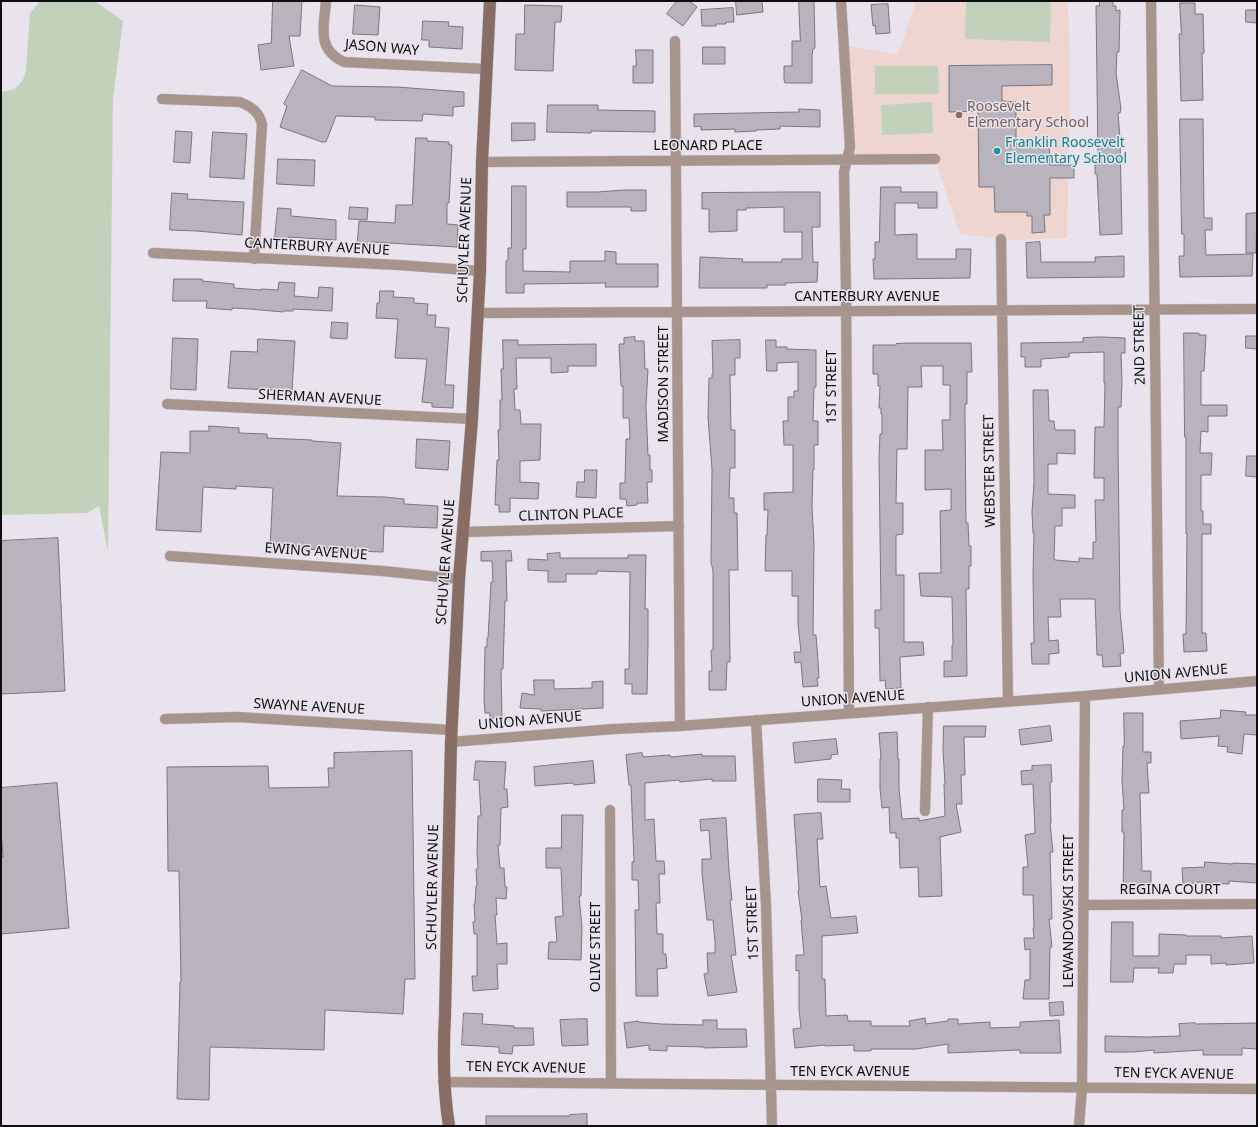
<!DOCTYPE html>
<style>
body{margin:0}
#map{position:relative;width:1258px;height:1127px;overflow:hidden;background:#e9e3ed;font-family:"Noto Sans",sans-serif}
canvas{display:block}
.frame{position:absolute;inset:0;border:2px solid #0f0d10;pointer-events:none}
</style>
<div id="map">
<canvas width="1258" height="1127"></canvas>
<div class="frame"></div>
</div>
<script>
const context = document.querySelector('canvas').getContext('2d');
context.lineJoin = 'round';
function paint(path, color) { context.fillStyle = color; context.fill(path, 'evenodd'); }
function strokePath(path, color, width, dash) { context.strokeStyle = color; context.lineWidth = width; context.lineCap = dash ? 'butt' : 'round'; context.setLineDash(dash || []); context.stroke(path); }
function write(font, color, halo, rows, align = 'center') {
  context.font = font + ' "Noto Sans",sans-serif'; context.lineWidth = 3; context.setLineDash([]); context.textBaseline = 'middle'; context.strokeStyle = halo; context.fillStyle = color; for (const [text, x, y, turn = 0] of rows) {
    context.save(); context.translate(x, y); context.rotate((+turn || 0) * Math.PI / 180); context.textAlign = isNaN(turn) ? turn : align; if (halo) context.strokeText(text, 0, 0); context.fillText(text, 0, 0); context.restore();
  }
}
const education = new Path2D(`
 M916 1H1068L1070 82 1067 238 1008 240 960 234 935 159 847 160 844 45 898 55Z`);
const green = new Path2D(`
 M40 1H95L123 21 113 99 108 552 99 506 87 513 1 515V92L15 89 23 80 26 70 30 13Z
 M966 1H1051L1050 42 965 39Z
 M875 66H938L939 94H875Z
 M932 102 933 133 882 135 881 105Z`);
const building = new Path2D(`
 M273 1H302L300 36H289L294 66 261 70 258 45 271 43Z
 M677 1H689L697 7 683 26 667 14Z
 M736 1H762L763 12 737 15Z
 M799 1H814L815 48 813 49 812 55V83H785L784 80V66H792V41H800Z
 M1100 1H1113V6H1116V11L1120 10 1119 52H1117L1116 73 1121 109 1120 113H1118L1120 139 1122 234 1100 235 1097 174H1095V161L1098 159 1096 6H1099Z
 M1180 3H1195V14H1203L1204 53H1202L1203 100 1181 101 1179 34H1181Z
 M888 4 890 33 876 34 875 25 873 26 871 5Z
 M355 5 380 7 378 35 353 34Z
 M525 5 562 6 561 22H555L553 71 515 70 516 34H524Z
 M733 8 734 22H726V24H716V26H702L701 10Z
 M1246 10H1257V23L1246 22Z
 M423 21 449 22 448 26 463 27 462 49 429 47V40H422Z
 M703 47H725V64H703Z
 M636 50H653V83H633V66H636Z
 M1052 65V85L1002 86V101L1016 102V144H1049L1050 165H1074V178H1050V215H1044L1045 232 1032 233V216H1027V212H995L994 187H979L978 111 949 112V66Z
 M302 70 332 86 397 87 464 92V106L453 107V116L423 114 422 121 375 120V117L336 116 326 142H322L280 127 287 106 284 104Z
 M548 105H598V110L655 111V132L591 131V133L547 132Z
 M799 109 820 110V127L780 126V129L756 130V131L735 132V129L701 130V126L694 127V114L799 112Z
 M1180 119H1203L1204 218H1212V230H1205L1206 255 1253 254 1252 276 1180 277 1179 256H1184V234H1182Z
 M512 123H535V140L512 141Z
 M176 131 192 132 190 163 174 162Z
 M213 132 247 134 244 179 210 177Z
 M416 138H427V141L449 142V145H452L449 203H447V224L458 225 457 247 371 242 370 247 357 246 359 221 395 223 396 205H412Z
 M278 159 315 160 314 186 277 184Z
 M512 186H526V249H523V271L570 272V261H605V251L616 252V264H658V287H605L606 283 524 284V293H506V261L508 260V248H511Z
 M881 187H901V192H937V208H918V203H895V235L917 234V259H956V249H971L970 278 874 279 873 259H875V242H879Z
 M624 190H646V211H631V207H567V192H597Z
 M787 192H820V227H812L813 262H818L817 282 785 283 786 285H767V288H699L700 257 743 259 742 262H782V259H802V232H784V207L746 208V210H737V231L709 232V209H702V193Z
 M172 193 188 194 187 199 244 202 242 235 197 231 170 230Z
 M350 207 368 208 367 220 349 219Z
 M278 208 291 209V216L336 220V240L289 237V239L275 238Z
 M1257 213 1256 253H1246V214Z
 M1040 242 1041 262H1095V257L1124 256V277L1027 278 1026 243Z
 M174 279H202V281L234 284V288L261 290V289L278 290 279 282 295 283 294 296 318 298 319 287 333 288 332 311 293 309V311H283V312L250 309 232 308V310L206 308 207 301H173Z
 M380 291H394L393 297 414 298V303L428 304 427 315H436L435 327 449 328 445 385H454L453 408 432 407V403L422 402 427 359 395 358 398 319 376 318 377 303H379Z
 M332 322 348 323 347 339 331 338Z
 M1184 333H1199V335H1206L1204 371H1201V405H1227V416H1208V432L1201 431 1200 453H1212L1211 475H1201V511H1203V524H1211V534H1202V633H1206L1207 651 1184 652 1183 634H1186L1187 534H1186V437H1185Z
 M1246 336H1257V349L1246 348Z
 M635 337V341H644L645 369H648L646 406 648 455H650V470H652V482H647L648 503H637V505L627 506 626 499H620V483H625L626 439H630L629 418H623V386H621L619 344H624V338Z
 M1101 337 1125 338V353H1121L1122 383 1121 407H1118V445L1120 611 1124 653 1120 654 1121 666 1103 667 1102 655H1097L1095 599H1060L1061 617H1048L1049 641 1058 640 1059 653 1049 654V664H1032L1031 643H1034L1033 575 1034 533H1033L1032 512 1034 482 1033 390H1048L1049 421H1054L1055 430H1075V454L1057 453V464H1048V494L1075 495V508H1062V526H1055L1054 559 1055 560 1079 562V558L1093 559V542H1096L1095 500H1104V478H1094L1095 427H1104L1105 383H1104V352L1069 353V357L1041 359V367H1025V357H1021V343L1083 342V338Z
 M173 338 198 339 196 390 171 389Z
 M258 339 295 341 292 391 228 388 231 351 257 352Z
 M503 340H518V345L596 344V366H568V372L551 373V358H516L517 389H514L515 410H520L521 424H541L540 460 520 461V482L539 483 538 499 510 498V512H499V505H495L497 460H499L498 430H500V400H502L501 369H503Z
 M740 340V358H735V375H730L731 430H735V468H730L729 498H734V513H737L738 570H729L730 662H727L726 690H709V671H712L711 650H713V570L711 563 712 469 708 417 709 378H712V374H713L712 341Z
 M766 340H776V347H787V349L816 350V387H814L813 421H818V445H814V470H813L812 506 814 543 813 635H816L818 661 819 678H817L818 686 803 687 801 662 795 663 794 652H801L798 624V596H792V571H765L766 535H767L768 510H764V493L793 492V445H784L783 421H788V397H794V391H798V362L777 363V371H767Z
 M909 343H971L972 372H967V404H965V416L966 523H968L969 546H971V566H969V589H966L967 676 944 677V661H952V645H953L952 597 921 596 919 573H941L940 511 951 510V489L925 490V450H943L942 420H950V385H943V366H921L922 387H908L907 449H897L896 503H903V534L896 535V575H904V642H923L924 655 900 657 901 688 886 689 885 680 880 681 879 628H875V610H881L879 457 880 434H882V414H881V408H879L880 386H878V374H873V345H896V344Z
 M209 426 239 428V433L267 434V438L312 440V441L341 443 337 496 385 497 404 499V504L438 506 437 528 384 526 383 552 270 548 273 488 236 486V489L203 487 201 532 156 530 161 452 190 453V431H209Z
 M417 439 450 441 448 470 416 468Z
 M1247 456H1257V477L1246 476Z
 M585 470H597L596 498 576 497 577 482H584Z
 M58 538 65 691 1 694V541Z
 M511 551 512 561H506L507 601H505L503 669H501L502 718H490V713H485L484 700 485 647H487V638H488L491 582H493L492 561H481V552Z
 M560 553V558H628V555H646L645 609H648V643L647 694H632V684H625V669H629L630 572 597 571V574H566V582H548V571L528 570V559L548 560 547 554Z
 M534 680H554V689L592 688V682L603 681V708L541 711V709L520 708 522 693 534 695Z
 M1221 710 1246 712 1245 715H1257V735L1244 734 1242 754 1227 752 1228 747 1218 746 1219 736 1181 739 1180 721 1220 718Z
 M1124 713H1143V752H1151V763H1147L1149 793H1140L1142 871H1151V883H1140V893H1123L1124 832H1122V810H1124L1122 781 1123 746H1124Z
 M944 726H986L985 737H964L965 775H961L962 804H956L961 832 940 837 942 896 919 897 918 867 900 868 899 838H896V833H890L889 807 882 808 880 789V759H881L879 733 897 732 898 759H899V789L902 819 919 818V821L945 816 944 784H945L943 750Z
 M1050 726 1052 741 1021 745 1019 730Z
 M836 739 838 754 831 755V759L795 763 793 743Z
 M412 751 415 979H405L403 1014 325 1010 324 1050 210 1047 209 1100 177 1099 180 982H181L179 871H168L167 767 268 766 269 788 329 787 328 768H334V753Z
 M642 753 643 757 670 755 671 757 702 754V756H735L736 781H712V779L680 782 679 780 645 783V820L654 819 656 861H664L665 874H659L660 903H656L657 934H663V954H666L667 968 657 969 658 996H636L635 910H639L638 880H632V862H634L631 785H629L626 755Z
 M476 761 506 762 504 789H507L508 807 501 808 500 845H498L500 868H504L505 887H507L506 899 496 898 497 915H495L497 944 507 943V964H497L498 989 473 991 472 976H477V934H474L473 922 475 921 474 904H475L476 886H477L476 869H478L477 852 478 816H481L479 780H474Z
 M593 761 595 783 574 785 573 783 535 786 534 767Z
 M1051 765 1052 782 1050 783 1051 823H1050L1053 852H1050L1052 919H1049L1052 947H1050L1049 999H1023L1025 980H1030V949L1025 950 1024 938H1034L1033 928H1034L1033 895H1023V867H1028L1025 835 1035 833 1033 784 1022 785 1021 771 1032 770V766Z
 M818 779 842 780 841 789H850V802H818Z
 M57 783 69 928 1 934V857H3L1 829V788Z
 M821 813 823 839H817L820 887 826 886 831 918 856 916 858 933 822 936V979H825L826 1016 847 1015 848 1021H871V1026H910L909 1021 925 1018 926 1024 948 1021V1019H958V1024L990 1022V1028L1020 1027V1022L1059 1020 1061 1053H1020V1050L948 1053V1044L916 1049H871V1051H854V1045L825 1046V1045L795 1048 793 1029 801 1028 799 1009V970L796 971V955H804L801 920H802L798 891 799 890 794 815Z
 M562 815H583L581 896H579L582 928 581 960 548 959 549 942H557L555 917 563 916 561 868H546V848H561Z
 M726 818 729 871 732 900H730L736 955H731L737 992 708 996 704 974 708 973 707 953H715V942L713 920H707L702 873V859H711L709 830 701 831 700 820Z
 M1205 862 1233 864V863L1257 864V883L1229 881V884L1198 882V883L1183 884 1182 868 1204 867Z
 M1112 922H1133V956H1159V934L1186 935V936H1221V938L1252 936 1254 963 1226 965V963L1211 964V955H1186V964H1174L1173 973H1158L1159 968H1134L1133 982H1111Z
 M1063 1002 1064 1015 1050 1016 1049 1003Z
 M464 1013 483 1014 482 1024 514 1026V1028H533L534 1045 513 1046 512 1054 499 1053V1047L462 1045Z
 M587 1019 588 1045 562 1046 560 1020Z
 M703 1020H717V1029H746L747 1047 704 1048V1047L667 1046V1051L649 1050V1045L627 1048 624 1023 638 1021V1022L661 1024 703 1025Z
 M1195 1023 1196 1024 1257 1023V1049L1242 1048V1055H1203V1050L1154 1053V1050L1133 1052H1105V1036L1147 1037 1180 1036 1179 1024Z
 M587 1114V1126H486V1116H570V1115Z`);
const street = new Path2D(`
 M326 1C324 27 316 49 344 62L486 69
 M841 1 850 147 844 172 846 292 849 713
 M1151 1 1159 689
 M675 41 680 726
 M162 99 240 102C252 107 259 112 262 124L254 259
 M482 162 935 159
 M1001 239 1008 701
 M153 253 399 265 480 271
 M477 313 1257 309
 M167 404 472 419
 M463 532 679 526
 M170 556 383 571 459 579
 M165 719 237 717 451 730
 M756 720 766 905 772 1126
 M451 742 614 729 680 726 1085 696 1257 681
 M610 810 611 1083
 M925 811 928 707
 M1083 905 1257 904
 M443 1082 1257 1089
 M1079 1126 1082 1088 1085 696`);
const secondary = new Path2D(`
 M449 1126C443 1089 443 1052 445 1015L451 742 459 579 472 419 480 271 482 162 490 1`);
const markers = [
 [959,115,4,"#8d6e63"],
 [997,151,4,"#0f9aa8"]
];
const streetNames = [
 ["JASON WAY",382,48,5],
 ["LEONARD PLACE",708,146],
 ["SCHUYLER AVENUE",465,240,-88],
 ["CANTERBURY AVENUE",317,247,3],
 ["CANTERBURY AVENUE",867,297],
 ["2ND STREET",1140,345,-91],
 ["MADISON STREET",664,384,-90],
 ["1ST STREET",832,387,-90],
 ["SHERMAN AVENUE",320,398,3],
 ["WEBSTER STREET",990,471,-91],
 ["CLINTON PLACE",571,515,-2],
 ["EWING AVENUE",316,552,4],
 ["SCHUYLER AVENUE",446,562,-86],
 ["UNION AVENUE",1176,674,-5],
 ["UNION AVENUE",853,699,-4],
 ["SWAYNE AVENUE",309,707,3],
 ["UNION AVENUE",530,721,-5],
 ["SCHUYLER AVENUE",433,887,-89],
 ["REGINA COURT",1170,890],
 ["LEWANDOWSKI STREET",1069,911,-90],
 ["1ST STREET",753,923,-92],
 ["OLIVE STREET",596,947,-90],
 ["TEN EYCK AVENUE",526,1068,1],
 ["TEN EYCK AVENUE",850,1072],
 ["TEN EYCK AVENUE",1174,1074,1]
];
const educationNames = [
 ["Roosevelt",967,107],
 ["Elementary School",967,123]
];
const cultureNames = [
 ["Franklin Roosevelt",1005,143],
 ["Elementary School",1005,159]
];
paint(education, '#efd5cf');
paint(green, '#c2d2ba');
paint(building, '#b9b3bd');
strokePath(building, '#7b757e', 1);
strokePath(street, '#c6c1ca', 11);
strokePath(secondary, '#c6c1ca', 13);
strokePath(street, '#a7948d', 10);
strokePath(secondary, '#876d63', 12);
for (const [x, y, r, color] of markers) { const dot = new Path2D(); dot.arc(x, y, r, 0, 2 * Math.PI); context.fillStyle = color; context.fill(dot); strokePath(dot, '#e9e3ed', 1.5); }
write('14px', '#0f0d10', '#e9e3ed', streetNames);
write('14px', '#785e54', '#e9e3ed', educationNames, 'left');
write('14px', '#0d838f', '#e9e3ed', cultureNames, 'left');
</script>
